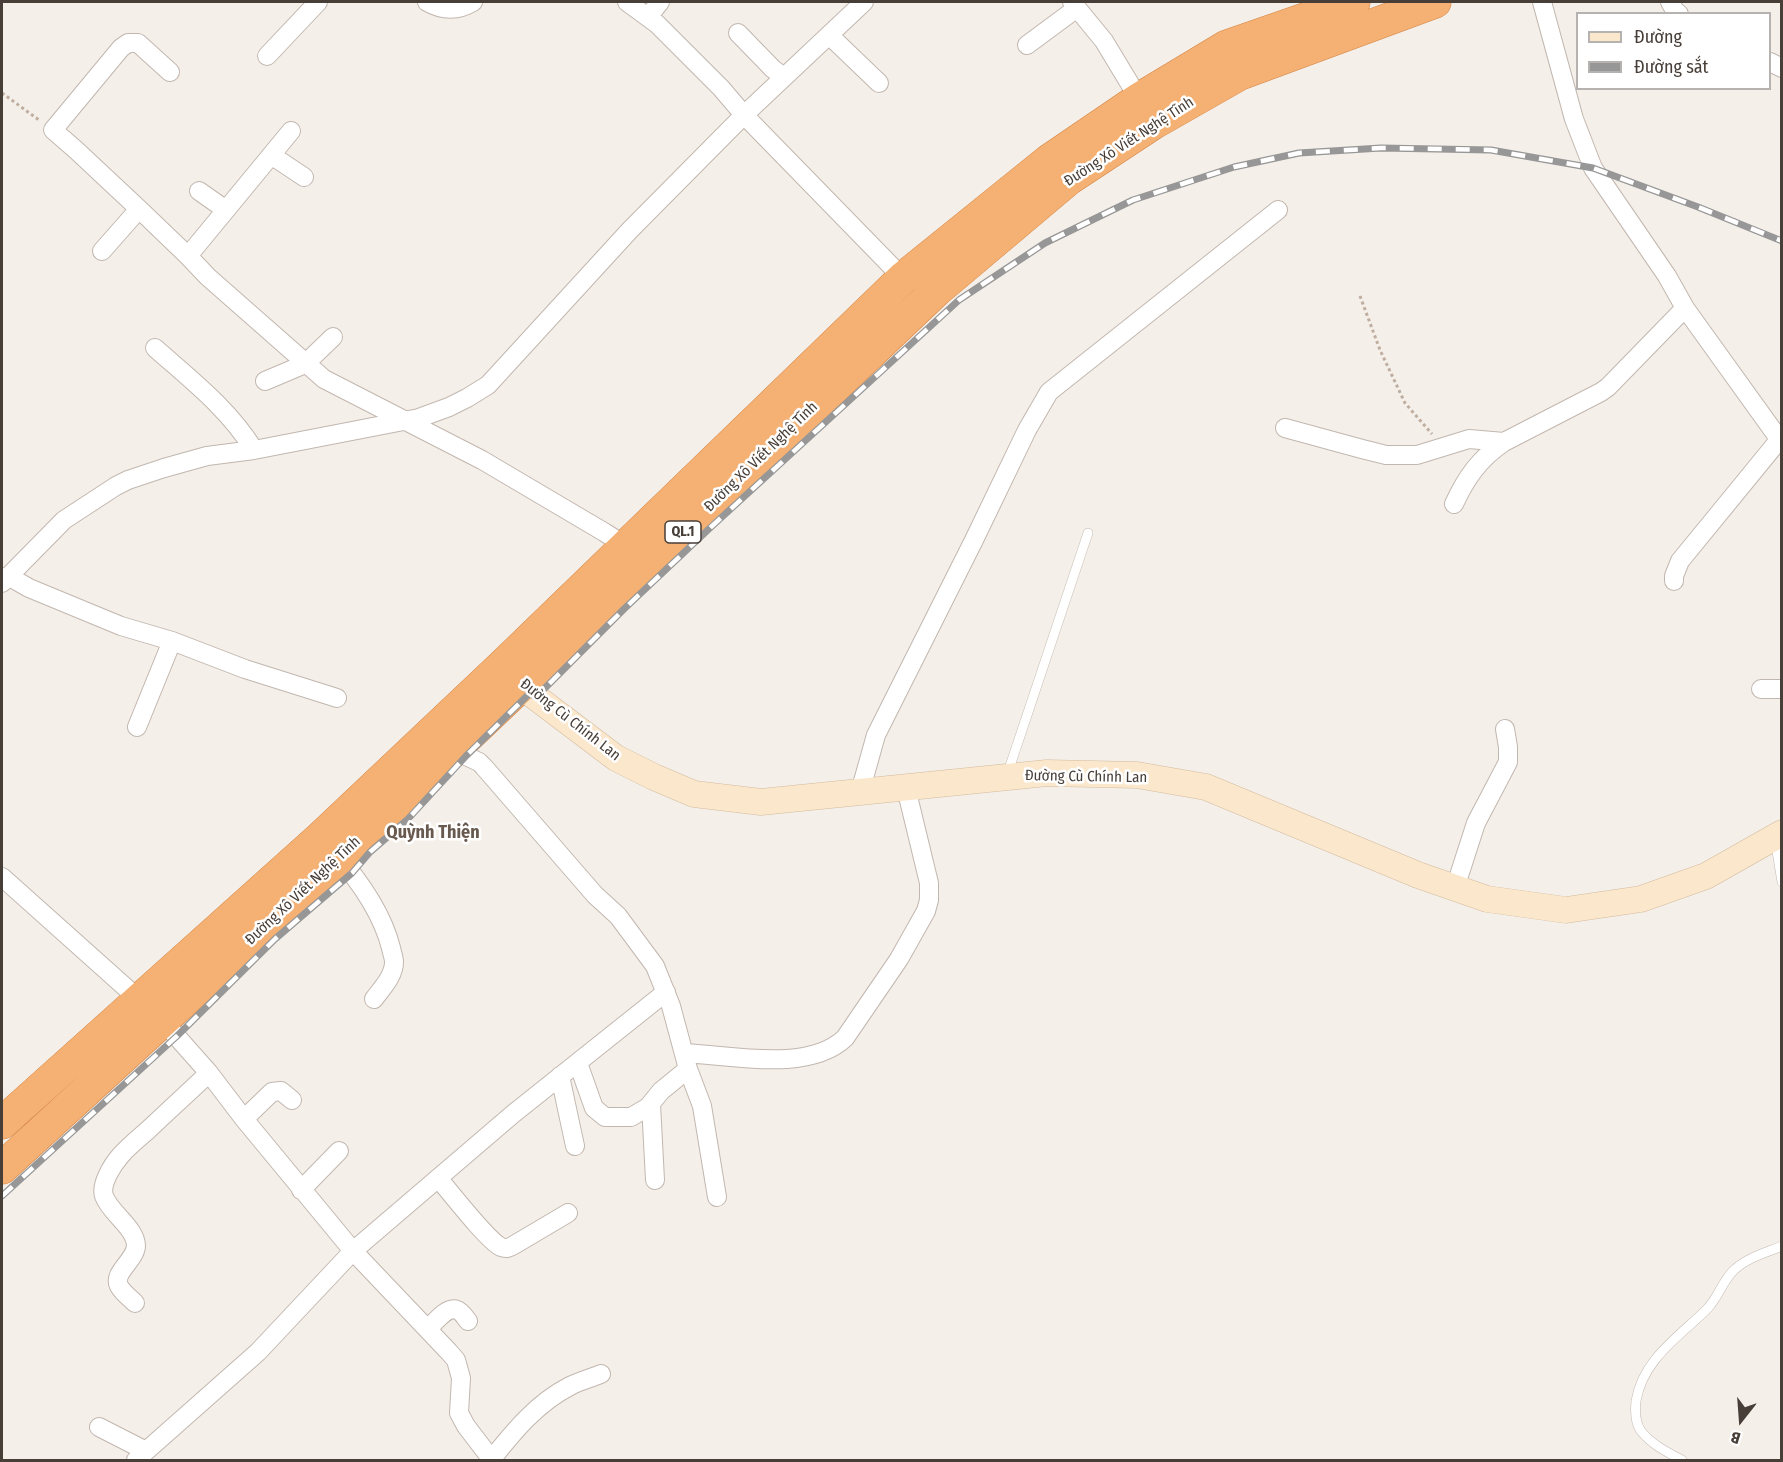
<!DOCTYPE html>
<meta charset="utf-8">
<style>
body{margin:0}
#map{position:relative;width:1783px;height:1462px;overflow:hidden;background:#f4efe9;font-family:"Fira Sans Condensed",sans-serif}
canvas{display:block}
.frame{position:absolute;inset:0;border:3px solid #473e38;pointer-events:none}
.legend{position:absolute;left:1576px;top:12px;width:195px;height:78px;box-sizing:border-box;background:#fff;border:2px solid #b5b2af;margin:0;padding:8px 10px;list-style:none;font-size:18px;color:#473e38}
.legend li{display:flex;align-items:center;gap:12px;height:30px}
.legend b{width:30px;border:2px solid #b5b2af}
.north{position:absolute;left:1711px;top:1390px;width:60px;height:60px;-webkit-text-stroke:4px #fff;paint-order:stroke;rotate:197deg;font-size:16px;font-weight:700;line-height:24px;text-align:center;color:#473e38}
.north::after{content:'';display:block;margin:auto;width:21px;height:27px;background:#473e38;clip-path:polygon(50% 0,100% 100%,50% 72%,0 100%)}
</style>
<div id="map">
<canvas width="1783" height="1462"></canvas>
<div class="frame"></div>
<ul class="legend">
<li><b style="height:8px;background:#fbe7cc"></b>Đường</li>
<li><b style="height:8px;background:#979797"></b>Đường sắt</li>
</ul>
<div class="north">B</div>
</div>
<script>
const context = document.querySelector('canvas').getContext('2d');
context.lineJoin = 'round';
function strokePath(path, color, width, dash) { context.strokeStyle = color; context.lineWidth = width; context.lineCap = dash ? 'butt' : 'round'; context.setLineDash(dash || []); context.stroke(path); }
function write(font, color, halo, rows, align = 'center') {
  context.font = font + ' "Fira Sans Condensed",sans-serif'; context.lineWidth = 5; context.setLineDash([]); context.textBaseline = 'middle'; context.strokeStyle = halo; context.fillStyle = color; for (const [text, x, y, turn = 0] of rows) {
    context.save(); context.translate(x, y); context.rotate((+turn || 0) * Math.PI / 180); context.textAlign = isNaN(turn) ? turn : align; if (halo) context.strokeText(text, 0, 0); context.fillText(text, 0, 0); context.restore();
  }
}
const path = new Path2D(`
 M2 93 39 120
 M1360 296 1380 350 1405 403 1432 434`);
const lane = new Path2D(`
 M1007 775 1088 533
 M1775 839 1782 882
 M1682 1460C1667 1452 1652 1445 1641 1431 1635 1423 1635 1411 1636 1401 1643 1359 1679 1337 1707 1309 1718 1298 1722 1282 1733 1271 1746 1258 1765 1253 1782 1246`);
const street = new Path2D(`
 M427 2C443 11 458 11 473 2
 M627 2 657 24 721 88 744 115 903 278
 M1072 2 1104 41 1139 99
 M1542 2 1574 119 1593 168 1667 276 1685 308 1782 443
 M1670 2 1675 11 1679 14
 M648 17 660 2
 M738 33 773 69 784 77
 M829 35 879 83
 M1027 45 1077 8
 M267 56 318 2
 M1770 62 1782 68
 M170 72 138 43H128L121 48 53 130 76 150 139 209 188 256 208 277 324 379 482 460 604 532 626 546
 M271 155 304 177
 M199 191 226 210
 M102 251 139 209
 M188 256 291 131
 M155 348C190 379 229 409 254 450
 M265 381 305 364 333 337
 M1285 428 1362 449 1386 455H1417L1469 439 1504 442
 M1454 504C1466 478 1479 459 1504 442L1601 392 1608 387 1685 308
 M8 576 29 588 121 626 172 641 245 669 337 698
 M1674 581V576L1680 561 1779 440
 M2 583 64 520 116 486 128 480 164 468 207 456 254 450 419 418 449 407 467 398 488 385 630 230 744 115 864 2
 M1761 689H1782
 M137 727 172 641
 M451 743 466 756 479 762 484 767 595 895 618 916 655 966 671 1006 688 1069 702 1106 717 1197
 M860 792 876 735 974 540 1027 430 1049 392 1278 210
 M334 852C359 880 382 912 391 948 392 953 394 958 394 962 394 976 382 988 374 999
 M2 877 162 1020 209 1073 244 1119 353 1251 449 1352 456 1360 461 1378 459 1413 466 1426 492 1460
 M1455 888 1476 823 1508 762V747L1505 729
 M684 1053C731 1055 808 1073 845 1038L899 959 926 911 929 900V883L906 788
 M578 1063 594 1108 605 1117H631L648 1107 661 1091 688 1069
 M560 1076 575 1146
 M651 1104 655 1180
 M244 1119 272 1092 281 1091 292 1100
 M438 1178C450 1192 488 1241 501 1247 506 1249 509 1248 514 1245L568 1213
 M301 1190 339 1151
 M135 1303C130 1298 122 1292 119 1286 112 1273 135 1261 136 1246 136 1228 110 1213 104 1196 100 1184 113 1164 121 1155 129 1146 139 1138 148 1130 168 1111 189 1092 209 1073
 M428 1329C434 1323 447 1306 457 1310 461 1311 465 1317 468 1321
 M99 1427 146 1451
 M136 1460 258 1352 353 1251 513 1114 666 992
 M491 1460C514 1431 537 1403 570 1386 580 1381 591 1378 601 1374`);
const secondary = new Path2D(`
 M510 672 530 693 616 758 654 777 694 794 761 802 1047 773 1137 775 1206 787 1418 875 1487 899 1566 910 1641 899 1706 876 1782 833`);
const highway = new Path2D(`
 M2 1123 321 837 503 665 903 278 1048 161 1139 99 1227 46 1354 2
 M2 1168 340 858 936 291 1069 179 1154 123 1240 74 1435 2`);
const rail = new Path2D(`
 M2 1196 177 1036 275 939 352 873 370 852 407 820 466 756 530 693 536 697 624 609 711 527 959 300 1045 243 1133 200 1234 167 1299 153 1381 148 1491 150 1593 168 1698 207 1782 241`);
const shields = [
 [683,532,36]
];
const shieldNames = [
 ["QL.1",683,532]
];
const streetNames = [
 ["Đường Xô Viết Nghệ Tĩnh",1129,142,-33],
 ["Đường Xô Viết Nghệ Tĩnh",761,457,-44],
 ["Đường Cù Chính Lan",570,720,38],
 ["Đường Cù Chính Lan",1086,777,1],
 ["Đường Xô Viết Nghệ Tĩnh",303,891,-43]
];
const quarterNames = [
 ["Quỳnh Thiện",433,833]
];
strokePath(lane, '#c2b7af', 10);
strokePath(street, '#c2b7af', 20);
strokePath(secondary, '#d3bb9e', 27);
strokePath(highway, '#d48343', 33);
strokePath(path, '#bfae9f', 3, [3, 3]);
strokePath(lane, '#fff', 9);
strokePath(street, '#fff', 18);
strokePath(secondary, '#fbe7cc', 26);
strokePath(highway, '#f4b173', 32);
strokePath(rail, '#979797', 7);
strokePath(rail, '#fff', 4.5, [14]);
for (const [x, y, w] of shields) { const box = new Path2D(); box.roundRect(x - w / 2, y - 11, w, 22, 4.5); context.fillStyle = '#fff'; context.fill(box); strokePath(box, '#473e38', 1.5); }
write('bold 14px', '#473e38', null, shieldNames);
write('15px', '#473e38', '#fff', streetNames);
write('bold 18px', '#695a50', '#fff', quarterNames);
</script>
